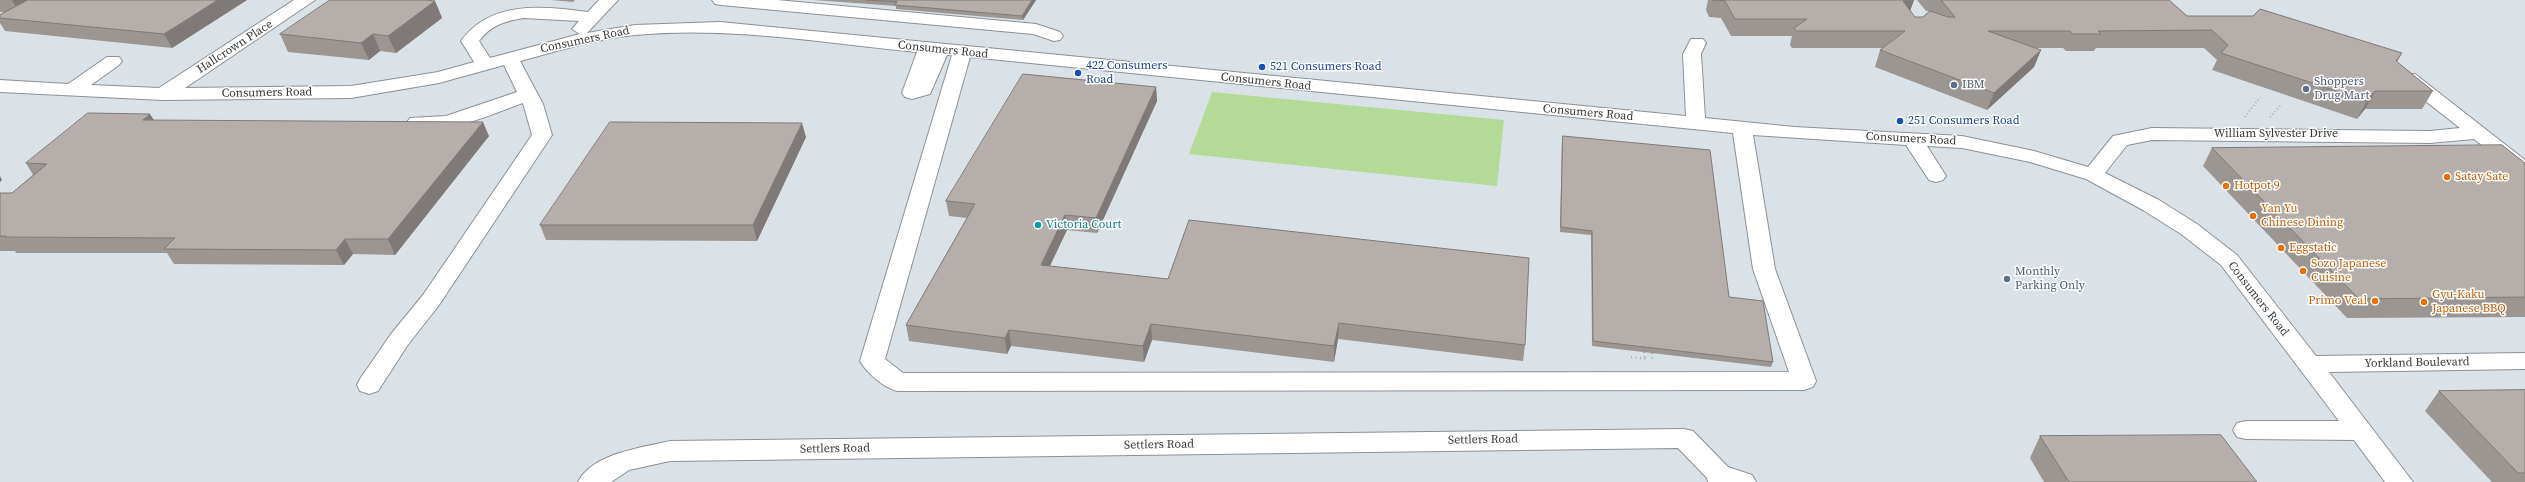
<!DOCTYPE html>
<style>
body{margin:0}
canvas{display:block;background:#dbe2e7}
</style>
<canvas width="2525" height="482"></canvas>
<script>
const context = document.querySelector('canvas').getContext('2d');
context.lineJoin = 'round';
function paint(path, color) { context.fillStyle = color; context.fill(path, 'evenodd'); }
function strokePath(path, color, width, dash) { context.strokeStyle = color; context.lineWidth = width; context.lineCap = dash ? 'butt' : 'round'; context.setLineDash(dash || []); context.stroke(path); }
function write(font, color, halo, rows, align = 'center') {
  context.font = font + ' "Source Serif 4",serif'; context.lineWidth = 3; context.setLineDash([]); context.textBaseline = 'middle'; context.strokeStyle = halo; context.fillStyle = color; for (const [text, x, y, turn = 0] of rows) {
    context.save(); context.translate(x, y); context.rotate((+turn || 0) * Math.PI / 180); context.textAlign = isNaN(turn) ? turn : align; if (halo) context.strokeText(text, 0, 0); context.fillText(text, 0, 0); context.restore();
  }
}
const green = new Path2D(`
 M1212 92 1504 120 1497 186 1189 154Z`);
const pathFar1 = new Path2D(`
 M2245 117 2260 97
 M2270 117 2282 104`);
const path = new Path2D(`
 M1644 352 1645 358
 M1652 353V360
 M1631 357 1648 359`);
const minor = new Path2D(`
 M294 0H315L185 88 351 86 438 72 474 62 461 41C491 0 542 6 588 12L599 0H618L587 33 635 25 720 22 1686 116 1683 54 1691 39H1703L1706 43 1701 54 1705 118 1794 127 1962 136 2034 151 2088 167 2113 136 2152 128 2430 131 2460 128 2401 82 2399 78 2401 74H2415L2525 160V176L2518 174 2474 139 2430 143 2152 140 2127 145 2105 173 2159 200 2197 224 2237 255 2316 356 2525 353V369L2329 372 2413 482H2385L2354 440 2246 439 2237 437 2233 430 2237 423 2246 421H2339L2221 265 2181 234 2143 210 2086 179 2030 162 1962 148 1927 146 1946 176 1943 180 1936 182 1929 180 1906 145 1753 135 1775 269 1816 381 1813 387 1804 390 897 391C883 387 867 373 860 361L952 55H947L930 94 912 99 905 97 902 93 917 52C824 43 729 26 635 35 596 39 558 51 520 61L543 104 552 135 439 305 407 346 378 391 369 394 360 391 357 385 360 379 391 334 423 295 532 135 523 103C488 115 448 136 410 126L407 122 410 118 446 116 517 92 504 65 439 83 351 98 163 100 0 92V80L68 84 107 57H119L122 61 119 65 91 85 159 88ZM524 18 579 21 572 29 580 34 490 58 479 41C491 25 505 21 524 18ZM970 57 1733 133 1753 269 1789 372 903 373 885 359Z
 M712 0H777L1036 24 1060 32 1063 36 1060 40 1054 41 1033 34 721 5 715 4Z
 M1684 429 1693 431 1728 467 1752 475 1756 482H1708L1707 478 1678 448 670 461 629 470 611 482H578C593 453 641 448 670 441Z`);
const wall = new Path2D(`
 M0 0H247L172 48 5 31 0 23V15L5 12H0Z
 M551 0H575L573 2Z
 M813 0H1036L1023 20 896 9V6Z
 M1708 0H1914L1910 10 1915 17H1923L1929 11H1926L1917 0H2169L2187 16 2402 53 2397 62 2433 91 2422 109H2365L2357 119 2212 70 2217 60 2204 48H2096L2094 51H2066L2063 48H2036L2041 50 2034 67 1987 110 1875 67 1880 50 1883 48H1792L1790 45 1792 36H1731L1721 18 1709 17 1706 10Z
 M435 1 442 18 396 53 380 51 369 60 288 52 280 34Z
 M1156 87 1157 101 1097 233 1067 230 1050 266 1525 345 1523 361 1338 339 1334 362 1152 340 1144 362 1011 346 1007 354 909 341 906 325 967 218 949 216 946 201Z
 M154 120 489 136 395 255 353 254 344 265 174 264 167 253H16L15 251H0V193H12L33 175 26 163Z
 M1563 136 1729 297 1773 362 1771 367 1592 346 1591 235 1560 232 1562 140Z
 M806 137 757 241 546 240 540 225Z
 M2407 146 2525 163V317L2347 318 2203 166 2212 148Z
 M2525 390V482H2492L2425 411 2439 391Z
 M2040 436 2257 482H2044L2030 458Z`);
const shadedWall = new Path2D(`
 M12 0H30L20 14Z
 M218 0H247L172 48 164 34Z
 M1032 0H1036L1023 20 1022 16Z
 M1914 0 1908 17 1903 1Z
 M435 1 442 18 396 53 388 36Z
 M373 34 380 51 369 60 361 43Z
 M2041 50 2034 67 1987 110 1994 93Z
 M1156 87 1157 101 1097 233 1096 218Z
 M2375 91 2365 109 2357 119 2367 101Z
 M150 114 159 128 143 120Z
 M483 122 489 136 395 255 388 239Z
 M802 123 806 137 757 241 753 225Z
 M0 176 2 180 0 182Z
 M1065 215 1067 230 1043 280 1041 265Z
 M345 239 353 254 344 265 336 250Z
 M1339 323 1338 339 1334 362V346Z
 M1151 324 1152 340 1144 362 1143 346Z
 M1009 330 1011 346 1007 354 1005 338Z`);
const building = new Path2D(`
 M28 0H218L164 34 0 18V15Z
 M330 0H426L435 1 388 36 373 34 361 43 280 34Z
 M866 0H1032L1022 16 895 5 897 2Z
 M1713 0H1913L1903 1 1915 17H1923L1930 11 1948 17H1955L1941 0H2169L2187 16H2253L2260 9 2402 53 2396 61 2433 91H2375L2367 101 2221 53 2228 45 2212 30 2098 31 2101 34H2073L2070 31H1988L2041 50 1994 93 1880 50 1905 31H1796L1794 28 1807 19H1735L1725 1Z
 M1023 74 1156 87 1096 218 1065 215 1041 265 1168 279 1189 220 1529 258 1525 345 1339 323 1334 346 1151 324 1143 346 1009 330 1005 338 906 325 975 204 946 201Z
 M88 113 150 114 143 120 483 122 388 239H345L336 250 164 249 175 238 5 237 6 236H0V193H12L47 164 26 163Z
 M610 122 802 123 753 225H540Z
 M1563 136 1710 150 1729 297 1763 301 1773 362 1593 341 1592 231 1561 227Z
 M2502 145 2525 163V297L2359 299 2212 148Z
 M2525 390V473H2518L2439 391Z
 M2221 435 2257 482H2069L2040 436Z`);
const markers = [
 [1262,67,4,"#1a4fb4"],
 [1078,73,4,"#1a4fb4"],
 [1954,85,4,"#5c6f8a"],
 [2306,89,4,"#5c6f8a"],
 [1900,121,4,"#1a4fb4"],
 [2447,177,4,"#e8710a"],
 [2226,186,4,"#e8710a"],
 [2253,216,4,"#e8710a"],
 [1038,225,4,"#0f9aa8"],
 [2281,248,4,"#e8710a"],
 [2303,271,4,"#e8710a"],
 [2007,279,4,"#5c6f8a"],
 [2375,301,4,"#e8710a"],
 [2424,302,4,"#e8710a"]
];
const streetNames = [
 ["Consumers Road",585,40,-12],
 ["Hallcrown Place",235,47,-33],
 ["Consumers Road",943,50,6],
 ["Consumers Road",1266,82,6],
 ["Consumers Road",267,93,-1],
 ["Consumers Road",1588,113,5],
 ["William Sylvester Drive",2276,134],
 ["Consumers Road",1911,139,3],
 ["Consumers Road",2258,299,52],
 ["Yorkland Boulevard",2417,363,-1],
 ["Settlers Road",1483,440,-1],
 ["Settlers Road",1159,445,-1],
 ["Settlers Road",835,449,-1]
];
const transitNames = [
 ["422 Consumers",1086,66],
 ["Road",1086,80],
 ["521 Consumers Road",1270,67],
 ["251 Consumers Road",1908,121]
];
const serviceNames = [
 ["Shoppers",2314,82],
 ["Drug Mart",2314,96],
 ["IBM",1962,85],
 ["Monthly",2015,272],
 ["Parking Only",2015,286]
];
const foodNames = [
 ["Satay Sate",2455,177],
 ["Hotpot 9",2234,186],
 ["Yan Yu",2261,209],
 ["Chinese Dining",2261,223],
 ["Eggstatic",2289,248],
 ["Sozo Japanese",2311,264],
 ["Cuisine",2311,278],
 ["Gyu-Kaku",2432,295],
 ["Japanese BBQ",2432,309],
 ["Primo Veal",2367,301,"right"]
];
const cultureNames = [
 ["Victoria Court",1046,225]
];
paint(green, '#b3da97');
strokePath(minor, '#8b9196', 2);
strokePath(pathFar1, '#a9afb3', 2, [1, 2.5]);
strokePath(path, '#a9afb3', 2.5, [1, 3.5]);
paint(minor, '#fff');
paint(wall, '#9c9692');
paint(shadedWall, '#7f7a77');
paint(building, '#b5aeaa');
strokePath(building, '#7f7a77', 1);
for (const [x, y, r, color] of markers) { const dot = new Path2D(); dot.arc(x, y, r, 0, 2 * Math.PI); context.fillStyle = color; context.fill(dot); strokePath(dot, '#fff', 1.5); }
write('12px', '#36383a', '#fff', streetNames);
write('12px', '#164399', '#fff', transitNames, 'left');
write('12px', '#4e5e75', '#fff', serviceNames, 'left');
write('12px', '#c56008', '#fff', foodNames, 'left');
write('12px', '#0d838f', '#fff', cultureNames, 'left');
</script>
